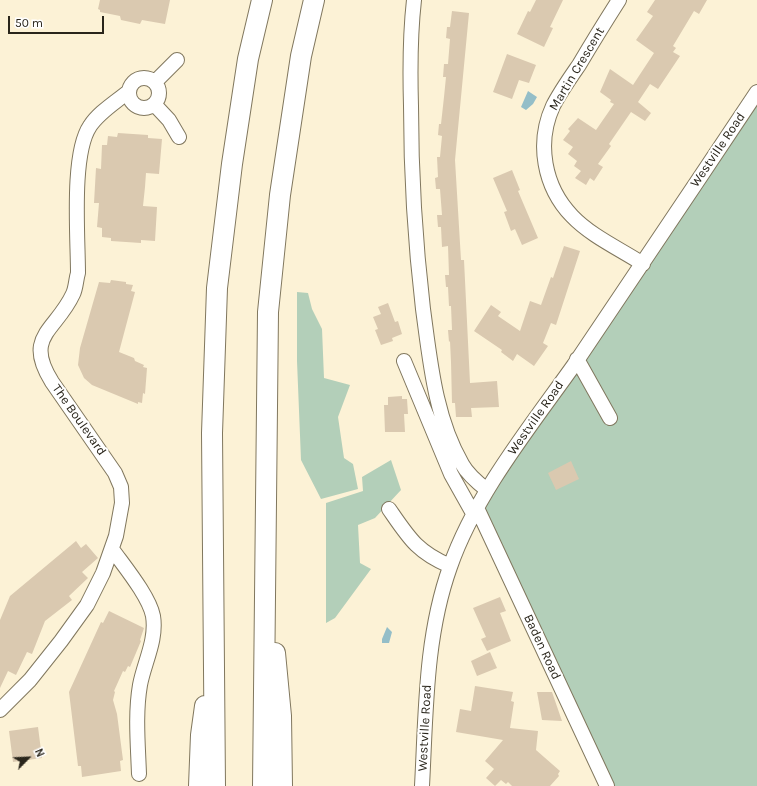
<!DOCTYPE html>
<style>
body{margin:0}
#map{position:relative;width:757px;height:786px;overflow:hidden;background:#fcf2d6;font-family:Karla,sans-serif}
canvas{display:block}
.north{position:absolute;left:8px;top:738px;width:40px;height:40px;-webkit-text-stroke:3px #fff;paint-order:stroke;rotate:66deg;font-size:11px;font-weight:700;line-height:16px;text-align:center;color:#29251b}
.north::after{content:'';display:block;margin:auto;width:14px;height:18px;background:#29251b;clip-path:polygon(50% 0,100% 100%,50% 72%,0 100%)}
.scale{position:absolute;left:8px;top:16px;width:96px;height:18px;box-sizing:border-box;border:2px solid #29251b;border-top:0;padding-left:5px;font-size:12px;line-height:14px;white-space:nowrap;color:#29251b;-webkit-text-stroke:3px #fff;paint-order:stroke}
</style>
<div id="map">
<canvas width="757" height="786"></canvas>
<div class="north">N</div>
<div class="scale">50 m</div>
</div>
<script>
const context = document.querySelector('canvas').getContext('2d');
context.lineJoin = 'round';
function paint(path, color) { context.fillStyle = color; context.fill(path, 'evenodd'); }
function strokePath(path, color, width, dash) { context.strokeStyle = color; context.lineWidth = width; context.lineCap = dash ? 'butt' : 'round'; context.setLineDash(dash || []); context.stroke(path); }
function write(font, color, halo, rows, align = 'center') {
  context.font = font + ' Karla,sans-serif'; context.lineWidth = 4; context.setLineDash([]); context.textBaseline = 'middle'; context.strokeStyle = halo; context.fillStyle = color; for (const [text, x, y, turn = 0] of rows) {
    context.save(); context.translate(x, y); context.rotate((+turn || 0) * Math.PI / 180); context.textAlign = isNaN(turn) ? turn : align; if (halo) context.strokeText(text, 0, 0); context.fillText(text, 0, 0); context.restore();
  }
}
const green = new Path2D(`
 M757 101V786H608L479 508Z
 M297 292 308 293 312 309 322 329 324 378 350 385 338 417 344 458 353 464 358 489 321 499 301 460 297 361Z
 M391 460 401 490 375 518 358 525 360 563 371 569 335 618 326 623V503L363 491 362 477Z`);
const water = new Path2D(`
 M528 91 537 97 533 104 526 110 521 107Z
 M387 627 392 632 389 643H382V639Z`);
const building = new Path2D(`
 M100 0H170L165 24 142 20 140 24 121 20 120 16 100 12V10L98 9Z
 M536 0H563L550 27 553 28 544 47 517 34 528 11 530 12Z
 M655 0H707L699 14 694 11 673 46 676 48 673 52 680 56 658 89 650 84 638 102 651 113 645 121 631 112 609 144 611 146 598 164 603 167 594 181 590 178 586 185 575 178 581 171 574 166 577 161 568 154 573 147 563 140 570 131 568 129 578 118 596 130 614 104 610 102 611 100 600 92 610 69 633 85 654 53 636 40 653 16 647 12Z
 M452 11 469 13 455 160 461 260H464L470 383 497 381 499 407 471 408 472 417H456L455 403H452L451 362 450 341 449 342 448 330H452L451 306H449L448 287H446L445 275H449L448 246 442 247 441 227H438L437 215H442L440 189H436L435 178 438 177 437 157H440L442 136 438 135 439 124H441L444 97 446 77H443L444 64H448L450 39 446 38 447 27H450Z
 M507 54 536 65 529 83 519 80 512 99 493 92Z
 M118 133 148 135V138L162 139 159 174 146 173 145 187 143 206 157 207 155 241 141 240V243L111 241V238L102 237V228L97 227 99 203H94L96 168 101 169 102 145H107L108 136 117 137Z
 M512 170 520 190 518 191 538 238 522 245 515 229 511 231 504 212 507 211 493 178Z
 M564 246 580 251 556 325 551 323 543 343 548 346 534 366 517 354 513 361 501 352 502 350 474 331 491 305 501 312 498 316 520 331 530 301 541 305 551 277 553 278Z
 M111 280 126 282V284L133 285 131 291 135 292 119 352 134 358 135 361 144 365 143 367 147 368 145 394 143 393 142 403 138 402V404L92 385 84 378 78 365 80 348 99 282 110 283Z
 M388 303 395 322 398 321 402 334 392 338 393 341 381 345 375 330 378 329 373 317 381 314 378 307Z
 M402 396V399H407L408 414H404L405 432H385L384 405H388V397Z
 M571 461 579 479 556 490 548 473Z
 M76 541 81 548 86 544 98 558 82 572 88 578 69 596 72 600 45 621 32 654 27 652 16 675 8 671 0 688V620L10 596Z
 M500 597 506 611 500 613 511 641 487 651 481 639 486 637 473 608Z
 M109 611 144 628 140 640 141 641 130 667 128 666 125 672 123 671 114 691 115 692 113 700 117 714 123 760 120 761 121 771 82 777 81 766H78L69 692 101 622 103 623Z
 M490 652 497 668 477 676 471 661Z
 M475 686 513 692 511 701 514 702 510 728 538 731 536 750 560 771 558 774 559 776 550 786H512L508 782 506 784 501 780 495 786 486 778 494 769 485 761 503 740 456 732 460 709 471 711Z
 M537 692H552L562 721 542 720Z
 M38 727 42 758 13 762 9 731Z`);
const minor = new Path2D(`
 M414 0C410 35 410 71 411 106 411 174 415 241 423 309 430 360 435 418 462 464 468 475 478 483 487 490
 M619 0C605 22 592 43 579 65 570 78 560 92 553 106 536 143 544 187 572 216 591 236 620 249 643 264
 M129 93a15 15 0 1 1 30 0a15 15 0 1 1-30 0Z
 M155 82 177 60
 M154 104 169 120 179 137
 M577 359 610 418
 M404 361 451 474 474 515
 M477 508 607 786
 M389 509C409 538 417 552 450 566
 M112 549C124 566 149 596 153 616 157 640 144 663 140 685 135 714 138 745 139 774
 M0 710 30 680 61 641 87 605 103 573 116 536 122 503 121 487 115 473 52 382C23 336 56 331 73 294 76 288 76 279 78 273 78 237 71 154 90 126 99 112 116 102 129 91
 M422 786C426 713 425 637 450 567 475 495 530 427 574 365 636 274 696 183 757 92`);
const highway = new Path2D(`
 M275 653 281 716 282 786
 M199 786 201 735 205 706
 M215 786 212 433 217 288 232 164 248 59 262 0
 M263 786 268 312 280 195 301 56 314 0`);
const streetNames = [
 ["Martin Crescent",577,69,-59],
 ["Westville Road",718,150,-56],
 ["Westville Road",536,418,-55],
 ["The Boulevard",79,420,55],
 ["Baden Road",542,647,65],
 ["Westville Road",425,728,-87]
];
paint(green, '#b3cfb9');
paint(water, '#94bec8');
paint(building, '#dac9b0');
strokePath(minor, '#80775e', 16);
strokePath(highway, '#80775e', 22);
strokePath(minor, '#fff', 14);
strokePath(highway, '#fff', 20);
write('13px', '#29251b', '#fff', streetNames);
</script>
